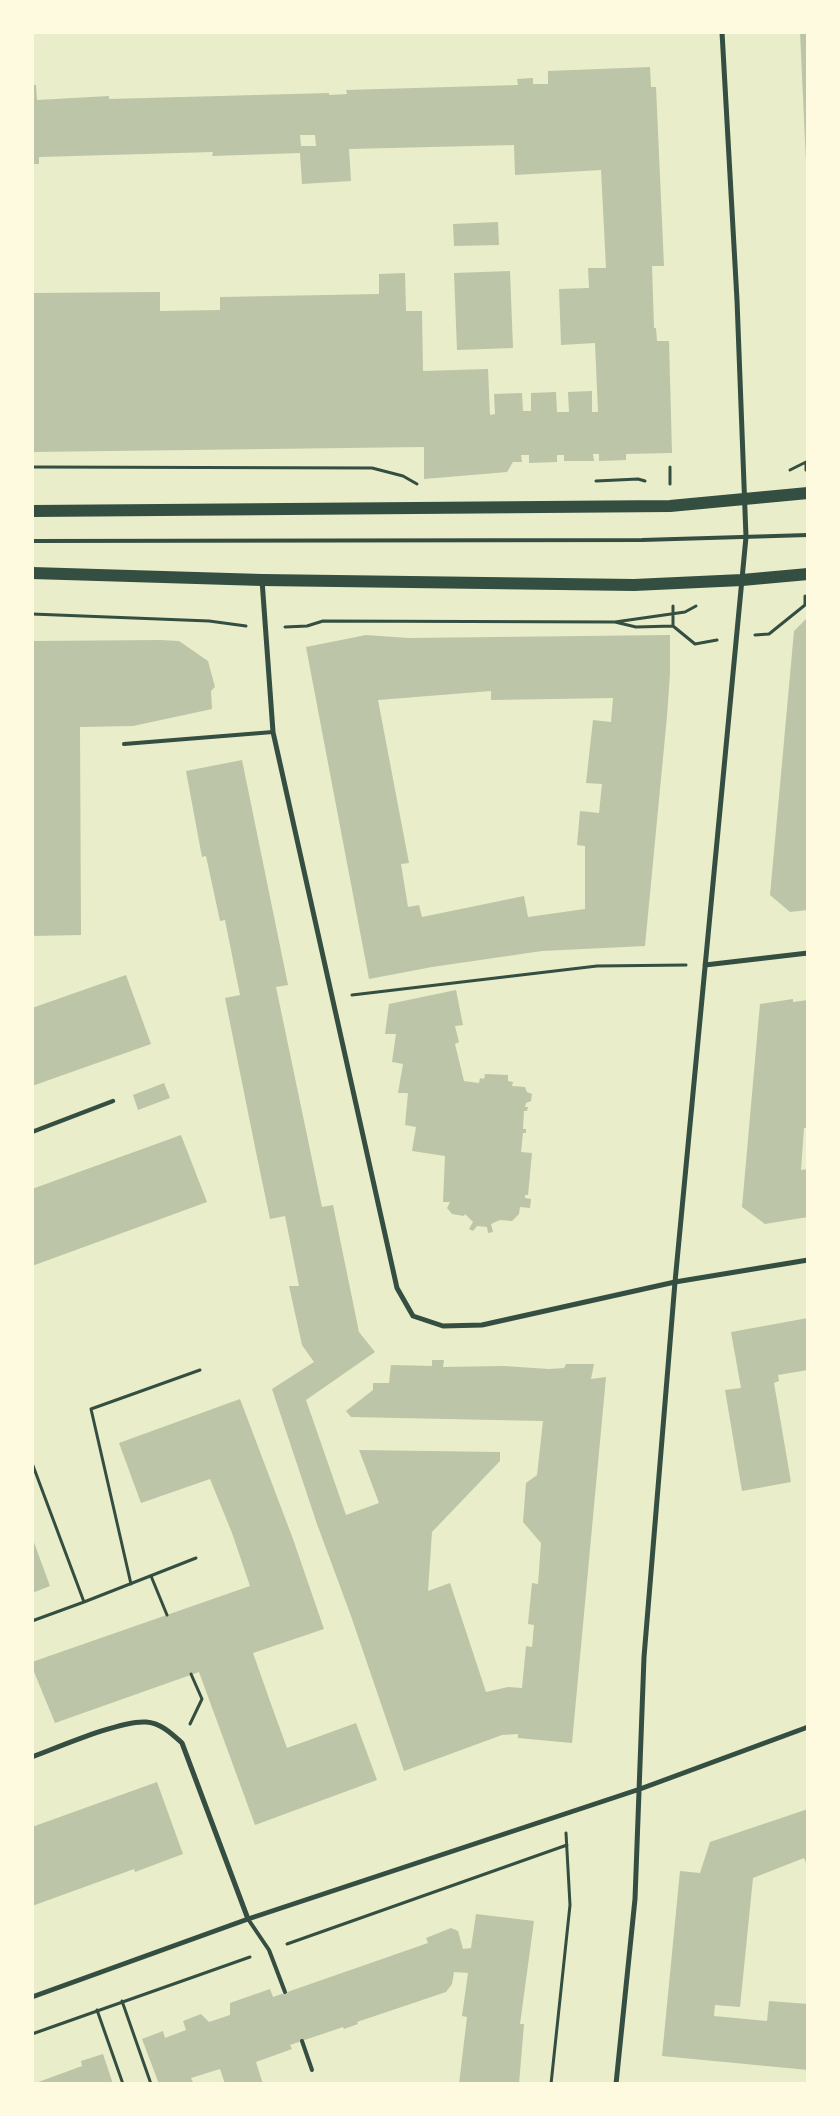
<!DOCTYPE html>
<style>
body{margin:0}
#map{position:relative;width:840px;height:2116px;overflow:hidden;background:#e9edc9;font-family:"Fira Sans",sans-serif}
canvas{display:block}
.frame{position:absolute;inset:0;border:34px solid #fefae0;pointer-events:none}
</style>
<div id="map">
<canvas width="840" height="2116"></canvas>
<div class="frame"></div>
</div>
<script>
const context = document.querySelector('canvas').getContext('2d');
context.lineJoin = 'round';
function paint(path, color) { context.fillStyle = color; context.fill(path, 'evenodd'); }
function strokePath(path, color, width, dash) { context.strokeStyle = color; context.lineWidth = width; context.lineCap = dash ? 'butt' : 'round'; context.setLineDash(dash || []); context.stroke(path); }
const building = new Path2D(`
 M800 32H808V162H806Z
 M650 67 651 87H656L664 266H652L654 328H656L657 341H669L672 453 626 454V460L599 461V454H593L594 461H564V455H557V462L529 463V455H521L522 462H513L507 472 424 479V447L32 452V293L160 292V311L220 310V297L379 294V274L405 273 406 311H422L423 371 488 369 490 415 495 414 494 394 522 393 523 411H531V393L556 392 557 412H569L568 392 592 391V412H598L595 343 561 345 559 289 589 288 588 268H606L601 170 515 175 514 145 349 149 351 181 302 184 300 153 212 156 213 152 39 157V164H32V85H36L37 100 109 96V99L329 93V95L347 94 346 90 518 85 517 79 533 78V84H548V71ZM300 135H315L316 146H301Z
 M498 222 499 245 454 246 453 224Z
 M510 271 513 348 457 350 454 273Z
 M808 617V910L790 912 770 895 794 631Z
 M366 635 409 638 670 635V674L667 716 645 946 542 951 432 967 369 979 306 647ZM491 691V700L613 698 611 722 593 720 586 783 602 784 599 813 580 811 577 845 585 846V909L528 917 524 896 422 917 419 905 408 907 401 864 409 863 378 700Z
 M161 640 179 641 208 661 215 687 211 691 212 709 133 726 80 727 81 935 32 936V641Z
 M242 760 288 985 276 987 322 1207 333 1205 359 1332 375 1352 306 1400 346 1515 379 1503 359 1450 500 1452V1461L432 1532 428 1591 450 1583 486 1692 508 1687 522 1688 526 1646 532 1647 534 1625 528 1624 532 1583 538 1584 541 1543 523 1522 526 1483 537 1475 543 1421 351 1417 346 1411 373 1390V1383H389L391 1365 432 1366V1360H444L443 1367 504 1366 549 1369 564 1368 566 1364H594L591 1379 606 1377 572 1743 518 1738V1734L502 1735 404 1771 351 1616 317 1524 272 1389 314 1362 302 1345 289 1286H299L285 1216 270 1219 256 1152 225 998 240 995 225 920 220 921 206 856 202 857 186 771Z
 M126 975 151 1044 32 1086V1008Z
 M456 990 463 1025 455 1026 459 1042 455 1044 464 1081 479 1083 480 1078 484 1079 485 1074 508 1075V1081L513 1082 512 1086 525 1087 527 1092 532 1094 531 1101 526 1103 525 1107H528L527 1111H524L523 1129H526V1133H523L521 1152 532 1153 528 1195H525V1198L531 1199 530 1208 520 1207 519 1214 512 1221 500 1220 491 1224 493 1232 488 1233 487 1227 477 1226 473 1231 469 1229 473 1222 465 1214 464 1216 452 1214 447 1208 450 1202H443L445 1156 412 1151 416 1127 405 1125 408 1093H398L403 1064 392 1062 396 1034H385L389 1004Z
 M793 999V1002L808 1000V1128H804L801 1170 808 1169V1217L765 1224 742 1207 760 1004Z
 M164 1083 170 1098 138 1110 133 1095Z
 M181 1135 207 1202 32 1266V1189Z
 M808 1318V1370L778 1375 779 1381 774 1383 791 1482 742 1491 725 1390 741 1388 731 1332Z
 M240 1399 293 1539 324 1629 253 1653 271 1704 287 1748 356 1723 377 1780 255 1825 199 1672 55 1723 32 1667V1662L250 1586 232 1533 210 1479 141 1503 119 1443Z
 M32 1537 50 1586 32 1593Z
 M157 1782 183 1854 135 1872 134 1869 32 1906V1827Z
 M808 1809V1868L804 1858 753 1878 740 2007 715 2005 714 2016 767 2021 769 2001 808 2004V2070L662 2056 680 1871 700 1873 710 1842Z
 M476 1914 534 1921 520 2024H524L519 2084H459L467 2017 462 2016 468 1973 454 1972 452 1984 446 1992 357 2022 358 2024 344 2029 343 2027 290 2045 292 2049 256 2062 263 2084H225L220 2069 191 2078 194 2084H159L142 2039 163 2031 165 2038 186 2030 183 2021 201 2014 209 2022 230 2015V2003L270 1989 273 1997 428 1943 426 1938 451 1928 458 1931 463 1949 471 1948Z
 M103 2054 113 2084H33L82 2066 81 2061Z`);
const path = new Path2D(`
 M32 467 372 468 403 476 417 484
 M670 467V484
 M790 470 806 462V470
 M596 481 638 479 645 481
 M673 606V626
 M32 614 209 621 246 626
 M615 622 636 627 673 626 695 644 717 640
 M285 627 307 626 323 621 615 622 685 612 696 606
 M755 635 769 634 805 605V596
 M352 995 597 966 686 965
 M32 1463 84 1602 32 1621
 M151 1576 167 1615
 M131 1584 91 1409 200 1370
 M84 1602 196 1558
 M190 1724 202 1699 191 1674
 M287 1944 567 1845
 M122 2001 151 2084
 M97 2010 123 2084
 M32 2034 250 1957
 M551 2084 570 1905 566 1833`);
const service = new Path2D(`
 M32 541 642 540 808 535
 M124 744 273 732
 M248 1919 269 1950 285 1992
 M302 2041 312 2070`);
const pedestrian = new Path2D(`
 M32 1132 113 1101`);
const minor = new Path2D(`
 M262 580 273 732 397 1288 413 1316 443 1326 482 1325 675 1282 808 1260
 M705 965 808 953
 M32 1757C59 1747 121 1720 146 1722 161 1723 172 1734 182 1743L248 1919
 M32 1997 248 1919 640 1789 808 1727
 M616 2084 635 1899 644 1657 675 1282 746 537 737 300 722 32`);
const primary = new Path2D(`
 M32 511 670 506 808 493
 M32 573 262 580 634 585 742 580 808 574`);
paint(building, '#bcc5a7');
strokePath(path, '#344e41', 3);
strokePath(service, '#344e41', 4);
strokePath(pedestrian, '#344e41', 4.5);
strokePath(minor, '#344e41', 5);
strokePath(primary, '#344e41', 12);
</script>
